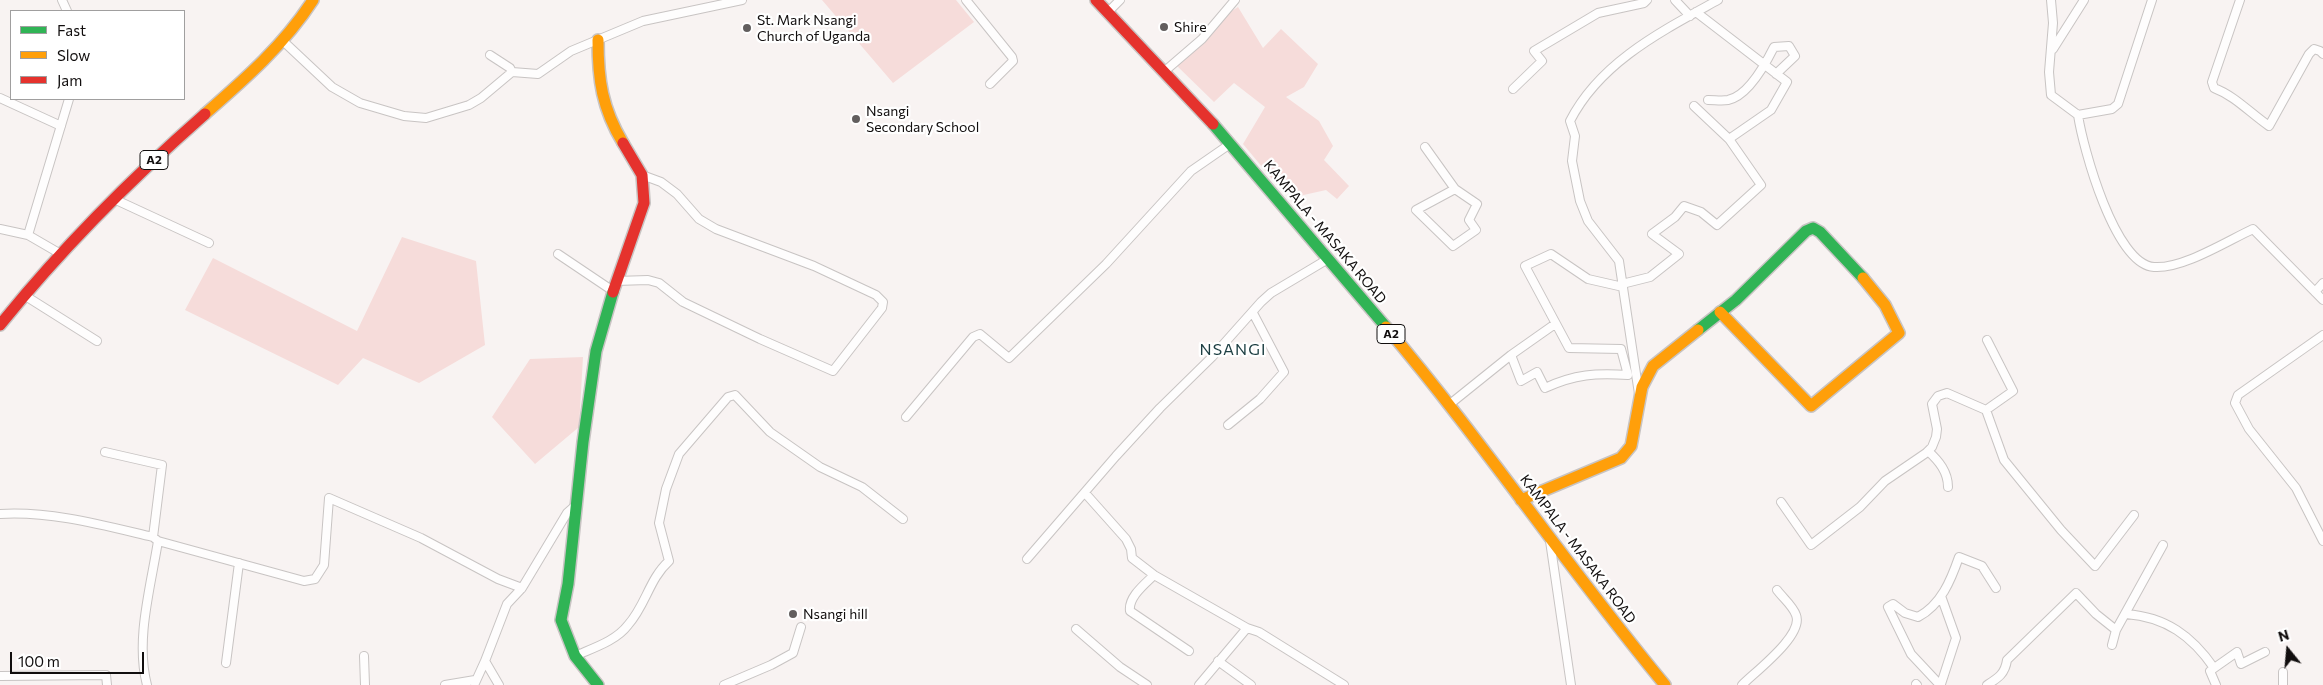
<!DOCTYPE html>
<style>
body{margin:0}
#map{position:relative;width:2323px;height:685px;overflow:hidden;background:#f8f3f2;font-family:Commissioner,sans-serif}
canvas{display:block}
.legend{position:absolute;left:10px;top:10px;width:175px;height:90px;box-sizing:border-box;background:#fff;border:1px solid #a09f9f;margin:0;padding:6px 9px;list-style:none;font-size:15px;color:#110e0e}
.legend li{display:flex;align-items:center;gap:10px;height:25px}
.legend b{width:25px;border:1px solid #a09f9f}
.north{position:absolute;left:2263px;top:625px;width:50px;height:50px;-webkit-text-stroke:4px #fff;paint-order:stroke;rotate:343deg;font-size:14px;font-weight:700;line-height:20px;text-align:center;color:#110e0e}
.north::after{content:'';display:block;margin:auto;width:18px;height:22px;background:#110e0e;clip-path:polygon(50% 0,100% 100%,50% 72%,0 100%)}
.scale{position:absolute;left:10px;top:652px;width:134px;height:22px;box-sizing:border-box;border:2px solid #110e0e;border-top:0;padding-left:6px;font-size:15px;line-height:18px;white-space:nowrap;color:#110e0e;-webkit-text-stroke:4px #fff;paint-order:stroke}
</style>
<div id="map">
<canvas width="2323" height="685"></canvas>
<ul class="legend">
<li><b style="height:6px;background:#30b455"></b>Fast</li>
<li><b style="height:6px;background:#ff9f0a"></b>Slow</li>
<li><b style="height:6px;background:#e5322d"></b>Jam</li>
</ul>
<div class="north">N</div>
<div class="scale">100 m</div>
</div>
<script>
const context = document.querySelector('canvas').getContext('2d');
context.lineJoin = 'round';
function paint(path, color) { context.fillStyle = color; context.fill(path, 'evenodd'); }
function strokePath(path, color, width, dash) { context.strokeStyle = color; context.lineWidth = width; context.lineCap = dash ? 'butt' : 'round'; context.setLineDash(dash || []); context.stroke(path); }
function write(font, color, halo, rows, align = 'center') {
  context.font = font + ' Commissioner,sans-serif'; context.lineWidth = 4.5; context.setLineDash([]); context.textBaseline = 'middle'; context.strokeStyle = halo; context.fillStyle = color; for (const [text, x, y, turn = 0] of rows) {
    context.save(); context.translate(x, y); context.rotate((+turn || 0) * Math.PI / 180); context.textAlign = isNaN(turn) ? turn : align; if (halo) context.strokeText(text, 0, 0); context.fillText(text, 0, 0); context.restore();
  }
}
const green = new Path2D(`
 M822 0H956L974 22 893 83Z
 M1238 7 1263 48 1281 29 1318 64 1304 87 1286 97 1319 121 1333 146 1324 160 1349 186 1337 199 1326 190 1299 196 1273 180 1243 144 1265 107 1234 83 1214 102 1175 64 1213 23Z
 M402 237 476 261 485 345 419 383 363 358 338 385 185 310 213 258 357 331Z
 M583 357 579 427 535 464 492 417 530 359Z`);
const street = new Path2D(`
 M62 0 67 11
 M966 0 1012 57 1013 61 990 84
 M1675 0 1690 16
 M2051 0 2053 23 2049 72 2051 95 2078 115C2083 148 2115 265 2154 267 2183 269 2227 241 2253 229L2323 300
 M2240 0 2212 82 2214 88C2235 96 2250 113 2269 126L2309 54 2314 49 2320 51 2323 54
 M1107 13 1120 0
 M283 41 332 87 360 103 404 116 426 118 469 105 481 98 512 72 538 74 571 51 643 21 742 0
 M2053 49 2084 0
 M490 55 510 68 512 72
 M1166 70 1202 39 1235 0
 M1513 89 1542 61 1534 51 1598 13 1644 3 1647 0
 M0 98 61 126
 M1708 100C1715 100 1722 101 1728 100 1748 96 1766 63 1774 47L1789 46 1795 56 1776 74
 M1694 106 1729 139 1771 110 1787 82 1696 12
 M2078 115 2112 109 2118 104 2152 0
 M1425 147 1455 189 1477 204 1469 220 1476 230 1453 246 1416 210 1455 189
 M114 199 209 243
 M0 229 28 235 59 253
 M28 235 69 99
 M558 254 613 291
 M616 281 648 280 659 283 683 302 760 339 833 371 882 308 883 302 876 295 814 266 716 229 699 219 677 194 661 182 642 175
 M1622 284 1650 277 1679 254 1652 234 1675 217 1684 206 1701 212 1717 225 1761 185 1729 139
 M2315 292 2323 283
 M24 295 97 341
 M1555 324 1511 355 1521 381 1537 372 1545 388C1575 374 1596 373 1628 375L1621 349 1569 348 1525 266 1551 254 1588 279 1623 287
 M2323 335 2238 395 2235 403 2249 429 2296 488 2323 541
 M1639 394 1619 261 1588 221 1580 201 1572 161 1575 136 1570 121C1600 62 1662 31 1718 0
 M1450 404 1511 355
 M1986 410 2004 460 2061 530 2095 566 2134 515
 M906 417 973 337 980 334 1009 358 1106 264 1191 171 1230 144
 M1228 425 1260 399 1284 372 1253 313
 M1928 451C1939 461 1948 472 1948 487
 M105 452 162 465 153 537
 M1085 493 1126 539 1131 549 1132 558 1154 575 1247 628 1259 632 1344 685
 M1781 502 1811 545 1860 507 1885 481 1926 453 1932 447 1936 437 1937 429 1932 404 1938 396 1947 393 1986 410 2013 391 1987 340
 M0 514C52 511 102 525 153 537L158 541 304 581 315 579 324 565 329 498 421 538 498 579 522 588
 M1550 541 1571 685
 M1027 559 1116 456 1160 408 1212 357 1261 302 1271 293 1328 259
 M1154 575C1145 584 1128 597 1130 611L1189 651
 M1941 596 1956 638 1941 684
 M2126 614C2166 617 2192 636 2214 668
 M1076 629 1120 667 1147 685
 M2112 645 2116 630 2163 545
 M364 656 365 685
 M575 656C593 648 616 641 628 625 646 605 649 579 669 561L659 523 666 489 679 454 728 397 735 395 770 432 820 467 862 487 903 519
 M1218 661 1251 685
 M226 663 239 563
 M2283 672V685
 M0 676 106 675 107 685
 M475 683 485 661
 M1916 684 1917 685
 M147 685C135 640 151 586 158 541
 M445 685 475 680
 M499 685 485 661 507 604 522 588 567 513 576 505
 M724 685 771 665 793 653 801 627
 M1199 685 1247 628
 M1742 685C1756 671 1804 635 1796 615 1793 606 1783 598 1777 590
 M1940 685 1911 654 1888 607 1893 604 1905 613 1918 617C1941 605 1951 580 1959 557L1982 566 1996 588
 M1987 685C1998 678 2005 674 2007 660L2076 593 2096 614 2116 630
 M2216 685 2210 671 2237 652 2241 664 2265 652`);
const fast = new Path2D(`
 M1213 124 1386 327
 M1698 330 1736 300 1806 231 1813 228 1820 232 1863 278
 M598 685 575 656 561 620 568 584 583 442 596 351 613 292`);
const slow = new Path2D(`
 M598 40C598 80 602 108 623 143
 M205 114C245 79 284 45 313 0
 M1720 312 1811 406 1899 333 1885 305 1863 278
 M1386 327C1484 443 1568 568 1665 685
 M1521 500 1621 458 1631 446 1642 387 1653 366 1698 330`);
const jam = new Path2D(`
 M1096 0 1213 124
 M613 292 644 203 642 175 623 143
 M0 325C62 248 131 179 205 114`);
const markers = [
 [1164,27,5,"#625e5e"],
 [747,28,5,"#625e5e"],
 [856,119,5,"#625e5e"],
 [793,614,5,"#625e5e"]
];
const shields = [
 [154,160,28],
 [1391,334,28]
];
const shieldNames = [
 ["A2",154,160],
 ["A2",1391,334]
];
const poiNames = [
 ["St. Mark Nsangi",757,20],
 ["Church of Uganda",757,36],
 ["Shire",1174,27],
 ["Nsangi",866,111],
 ["Secondary School",866,127],
 ["Nsangi hill",803,614]
];
const streetNames = [
 ["KAMPALA - MASAKA ROAD",1325,232,50],
 ["KAMPALA - MASAKA ROAD",1578,549,53]
];
const quarterNames = [
 ["NSANGI",1233,350]
];
paint(green, '#f6dcda');
strokePath(street, '#c8c4c3', 10);
strokePath(fast, '#c8c4c3', 14);
strokePath(slow, '#c8c4c3', 14);
strokePath(jam, '#c8c4c3', 14);
strokePath(street, '#fefdfd', 8);
strokePath(fast, '#30b455', 11);
strokePath(slow, '#ff9f0a', 11);
strokePath(jam, '#e5322d', 11);
for (const [x, y, r, color] of markers) { const dot = new Path2D(); dot.arc(x, y, r, 0, 2 * Math.PI); context.fillStyle = color; context.fill(dot); strokePath(dot, '#fff', 2); }
for (const [x, y, w] of shields) { const box = new Path2D(); box.roundRect(x - w / 2, y - 9.5, w, 19, 4); context.fillStyle = '#fff'; context.fill(box); strokePath(box, '#110e0e', 1); }
write('bold 12px', '#110e0e', null, shieldNames);
write('14px', '#110e0e', '#fff', poiNames, 'left');
write('14px', '#110e0e', '#fff', streetNames);
context.letterSpacing = '1px';
write('16px', '#1c3e42', '#fff', quarterNames);
context.letterSpacing = '0px';
</script>
